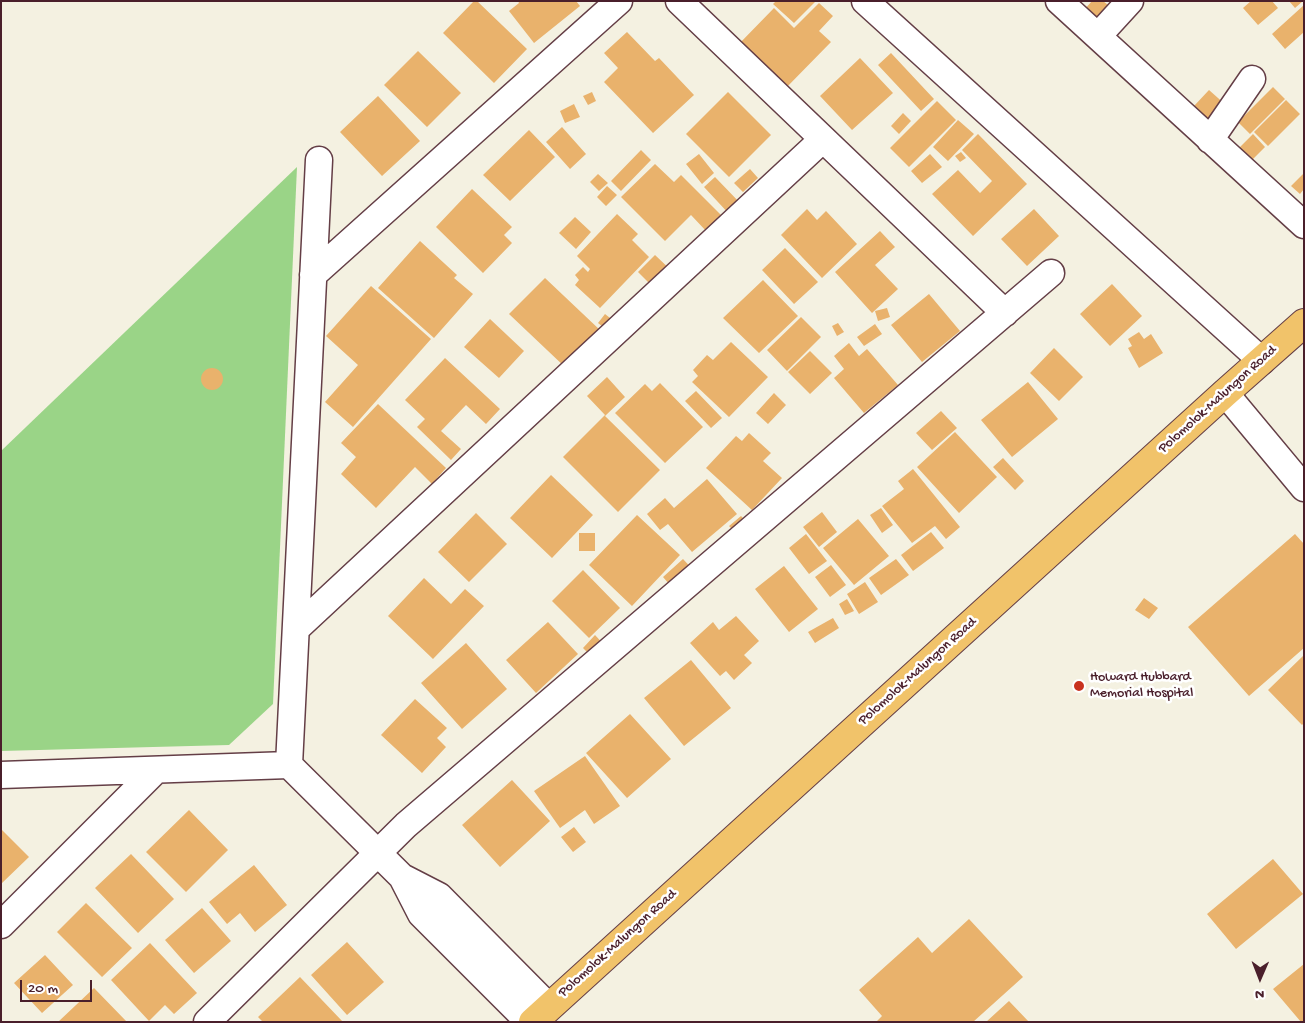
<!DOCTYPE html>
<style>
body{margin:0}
#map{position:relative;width:1305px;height:1023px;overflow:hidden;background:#f4f1e1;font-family:"Gochi Hand",sans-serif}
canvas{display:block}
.frame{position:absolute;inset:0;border:2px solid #4a1f2b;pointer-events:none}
.north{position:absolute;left:1235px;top:953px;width:50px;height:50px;-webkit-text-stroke:4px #fff;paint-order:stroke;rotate:181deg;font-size:14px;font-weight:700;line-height:20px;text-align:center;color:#4a1f2b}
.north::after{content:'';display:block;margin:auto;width:18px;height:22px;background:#4a1f2b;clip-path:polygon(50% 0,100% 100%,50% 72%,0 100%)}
.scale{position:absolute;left:20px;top:980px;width:72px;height:22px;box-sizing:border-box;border:2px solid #4a1f2b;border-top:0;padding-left:6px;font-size:15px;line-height:18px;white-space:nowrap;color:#4a1f2b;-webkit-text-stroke:4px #fff;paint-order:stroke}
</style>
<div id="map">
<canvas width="1305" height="1023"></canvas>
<div class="frame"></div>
<div class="north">N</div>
<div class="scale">20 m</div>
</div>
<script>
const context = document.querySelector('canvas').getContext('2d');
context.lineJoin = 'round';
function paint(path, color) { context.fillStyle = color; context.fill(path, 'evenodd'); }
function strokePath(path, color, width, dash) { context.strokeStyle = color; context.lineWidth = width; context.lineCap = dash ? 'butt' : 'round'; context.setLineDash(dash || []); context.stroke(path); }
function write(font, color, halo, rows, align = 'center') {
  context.font = font + ' "Gochi Hand",sans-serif'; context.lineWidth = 5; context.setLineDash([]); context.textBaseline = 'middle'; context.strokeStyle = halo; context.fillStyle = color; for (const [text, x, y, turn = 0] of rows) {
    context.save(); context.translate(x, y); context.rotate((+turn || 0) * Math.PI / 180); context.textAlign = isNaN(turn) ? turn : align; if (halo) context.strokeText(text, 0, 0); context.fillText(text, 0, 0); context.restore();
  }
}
const green = new Path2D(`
 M297 167 273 704 229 745 1 751V451Z`);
const building = new Path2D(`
 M474 1H477L527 49 494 83 443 33Z
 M518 1H576L580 6 534 43 509 11 519 3Z
 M776 1H816L794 23 773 4Z
 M1092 1H1103L1108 5 1095 19 1084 10Z
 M1251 1H1272L1278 8 1258 25 1243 8Z
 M1289 1H1303L1295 8Z
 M819 3 833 16 819 31 831 42 783 91 737 46 774 8 794 28Z
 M1304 5V32L1285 49 1272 34Z
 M627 32 655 61 659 58 694 95 653 133 604 82 618 68 604 53Z
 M418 51 461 93 427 127 384 85Z
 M891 53 934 99 921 111 878 65Z
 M860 58 893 93 852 130 820 96Z
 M1273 87 1285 99 1250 134 1238 122Z
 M1209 90 1227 106 1212 123 1194 106Z
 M592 92 596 101 588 105 583 96Z
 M728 92 771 135 729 177 686 134Z
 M378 96 420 141 382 176 340 132Z
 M1286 100 1300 114 1268 146 1254 132Z
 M937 101 956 120 909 167 890 148Z
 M574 104 580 117 565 123 560 111Z
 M903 113 911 121 899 134 891 126Z
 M958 120 974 134 948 161 933 147Z
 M562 127 586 154 570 169 546 142Z
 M529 130 555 157 510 201 483 175Z
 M978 134 1027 184 973 236 932 194 958 170 980 193 992 181 962 150Z
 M1253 134 1265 147 1251 161 1239 148Z
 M641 150 651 160 621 191 611 181Z
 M961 152 966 158 960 162 955 156Z
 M699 154 714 173 702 184 686 164Z
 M930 154 942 167 922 183 911 171Z
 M655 164 674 182 681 175 723 217 707 232 691 215 665 241 621 197Z
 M750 169 758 178 743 192 734 183Z
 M1304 173V189L1300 194 1291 186Z
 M598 174 608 183 599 191 590 182Z
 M715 177 742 205 731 216 704 187Z
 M607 186 617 195 606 206 597 197Z
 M472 189 512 227 504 235 512 243 483 273 436 227Z
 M807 209 817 220 826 211 857 244 822 278 781 235Z
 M1034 209 1059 236 1027 266 1001 239Z
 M617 214 638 234 632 240 649 257 600 308 575 285 579 280 575 275 583 267 588 272 590 269 577 256Z
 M575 217 591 232 576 249 559 233Z
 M880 231 895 247 875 265 898 289 872 313 835 272Z
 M420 241 457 275 454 278 473 294 434 338 378 288Z
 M785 248 818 282 794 304 762 270Z
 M655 255 674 273 657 291 638 272Z
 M545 278 601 331 566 368 509 314Z
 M763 280 798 316 759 353 723 318Z
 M1112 284 1142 316 1110 346 1080 314Z
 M371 286 431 339 353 427 325 402 358 365 326 336Z
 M929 294 960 331 922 362 891 325Z
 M887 308 890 317 878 321 875 311Z
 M605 314 615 322 608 331 598 323Z
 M801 317 821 337 787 371 767 350Z
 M490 319 524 351 499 378 464 347Z
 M838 323 844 332 837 336 832 326Z
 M875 324 882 334 864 346 857 337Z
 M1139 332 1144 339 1151 334 1163 353 1139 368 1128 348 1132 346 1128 339Z
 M731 342 768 377 729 417 692 382 698 376 693 370 707 355 713 360Z
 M849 343 859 356 867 349 898 385 864 413 834 378 844 369 834 356Z
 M1054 348 1083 377 1059 401 1030 373Z
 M810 351 832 373 810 394 788 372Z
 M445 358 500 409 486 424 466 405 441 431 461 449 451 460 417 427 425 419 405 400Z
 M201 379a11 11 0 1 1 22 0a11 11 0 1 1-22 0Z
 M607 377 625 397 605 416 660 470 618 512 563 457 605 415 587 396Z
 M1028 382 1058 419 1012 457 981 420Z
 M660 383 703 427 665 463 615 413 645 384 652 391Z
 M696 391 722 418 711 428 685 401Z
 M774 393 786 405 768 424 756 413Z
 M378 404 446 468 432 484 415 467 376 508 341 474 356 457 341 443Z
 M941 411 957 428 932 450 916 433Z
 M955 432 997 477 959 513 917 467Z
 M749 433 771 453 763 461 782 478 752 510 706 468 736 436 742 441Z
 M1003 458 1024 481 1015 490 993 467Z
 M913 469 960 527 946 539 935 526 912 543 882 506 904 489 898 481Z
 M551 475 593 515 552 558 510 518Z
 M707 479 737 514 692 552 668 524 660 530 647 514 665 498 674 508Z
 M881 508 893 525 882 533 870 515Z
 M822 512 837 532 819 547 803 527Z
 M476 513 507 544 469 582 438 552Z
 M637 515 680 555 632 606 589 565Z
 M741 516 752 527 740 538 729 526Z
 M858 519 889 556 854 585 823 548Z
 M931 532 944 548 913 571 901 555Z
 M579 533H595V551H579Z
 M806 534 827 561 809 574 789 548Z
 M1295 534 1304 544V648L1249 696 1188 627Z
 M683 559 697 574 676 592 663 577Z
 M896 559 909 575 881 595 869 578Z
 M831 565 846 585 830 597 815 577Z
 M784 566 818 609 789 632 755 589Z
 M583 570 620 608 589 638 552 601Z
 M424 578 451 604 465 589 484 606 433 659 388 616Z
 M865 582 878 602 859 614 847 594Z
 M1144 598 1158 608 1149 619 1135 610Z
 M847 599 854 611 845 615 839 604Z
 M736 616 759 641 744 655 752 663 734 680 726 671 720 676 690 643 713 622 719 630Z
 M833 618 839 628 815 643 808 632Z
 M548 622 578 654 536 693 506 660Z
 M595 635 608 649 596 661 583 648Z
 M466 643 507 689 462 729 421 683Z
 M1304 655V723L1302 725 1268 690Z
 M691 660 731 708 684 746 644 698Z
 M415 699 447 728 437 738 446 747 422 773 381 735Z
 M630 714 671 759 627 798 586 753Z
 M585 756 620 806 594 824 585 810 560 828 534 791Z
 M512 780 550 821 500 867 462 825Z
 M189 810 228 850 186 892 146 852Z
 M574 827 586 842 573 852 561 837Z
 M1 829 29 857 1 884Z
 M131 854 174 899 138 933 95 888Z
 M1273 859 1303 894 1236 949 1207 914Z
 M254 865 287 905 255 932 240 913 227 924 209 902Z
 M86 903 132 948 102 977 57 932Z
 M202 908 231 941 194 973 165 940Z
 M969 919 1023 977 973 1022H876L882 1016 859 990 918 937 932 953Z
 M347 942 384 982 347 1015 311 975Z
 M150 943 197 993 174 1014 165 1005 149 1021 111 980Z
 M45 955 73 985 42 1013 14 983Z
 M1304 964V1022H1301L1273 989Z
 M300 977 343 1022H263L258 1017Z
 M94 988 127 1022H58Z
 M1009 1001 1029 1022H986Z`);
const minor = new Path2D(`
 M679 1 1005 313
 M865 1 1262 361
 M1059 1 1304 225
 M1098 36 1130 1
 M1210 140 1252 79
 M313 275 619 1
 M1225 393 1304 488
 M296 629 822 140
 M289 765 319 160
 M1 775 289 765 402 877 421 914 529 1022
 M402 877 439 896 549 1007
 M1 925 156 770
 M207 1022 406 825 1051 273`);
const major = new Path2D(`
 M533 1022 1225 393 1304 323`);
const markers = [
 [1079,686,6,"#c8321e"]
];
const streetNames = [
 ["Polomolok-Malungon Road",1218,400,-42],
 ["Polomolok-Malungon Road",918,672,-42],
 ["Polomolok-Malungon Road",618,944,-42]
];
const poiNames = [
 ["Howard Hubbard",1090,678],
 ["Memorial Hospital",1090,694]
];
paint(green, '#9ad487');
paint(building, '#e9b26c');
strokePath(minor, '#643e46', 29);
strokePath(major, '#643e46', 30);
strokePath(minor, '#fff', 26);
strokePath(major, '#f1c36a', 28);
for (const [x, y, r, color] of markers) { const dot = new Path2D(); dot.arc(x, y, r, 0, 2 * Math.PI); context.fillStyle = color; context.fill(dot); strokePath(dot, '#fff', 2); }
write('14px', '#4a1f2b', '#fff', streetNames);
write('14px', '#4a1f2b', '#fff', poiNames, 'left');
</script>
